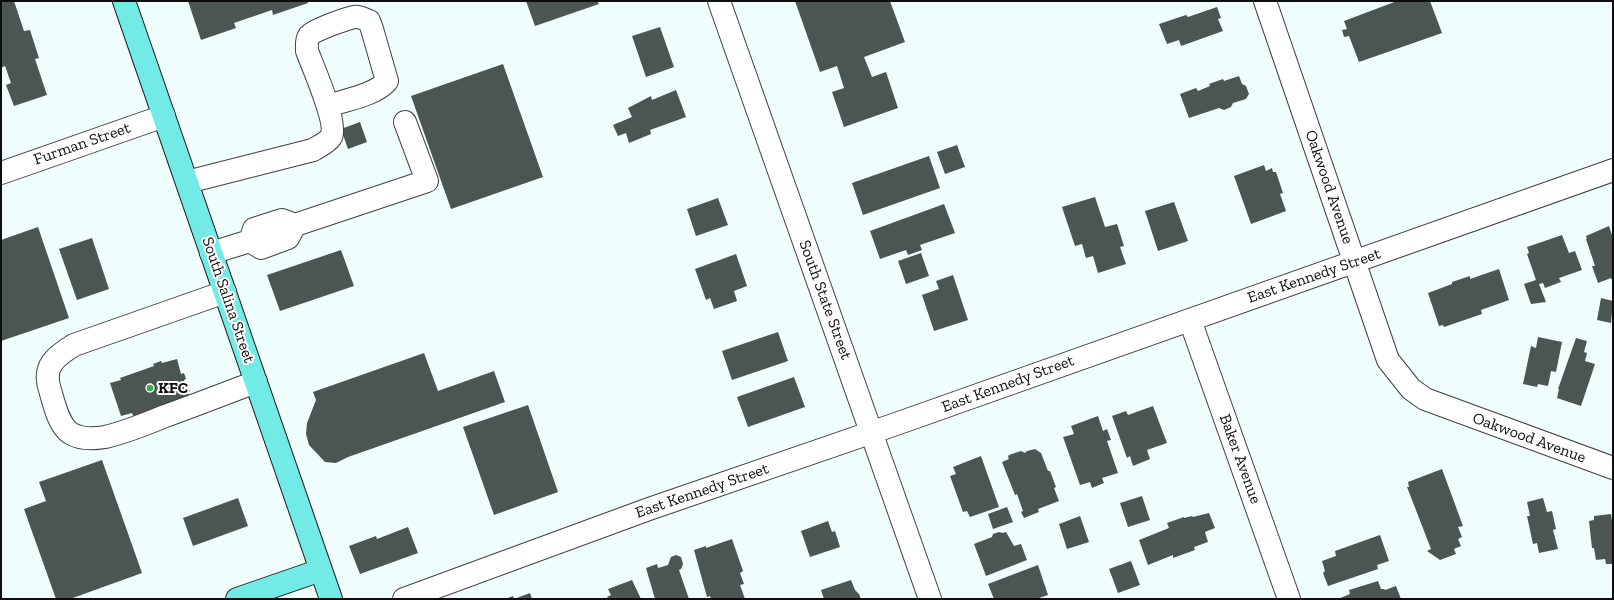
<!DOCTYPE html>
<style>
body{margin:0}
#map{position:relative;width:1614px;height:600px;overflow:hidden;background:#f0fdfd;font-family:"Zilla Slab",serif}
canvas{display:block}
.frame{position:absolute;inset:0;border:2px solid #0d0d0d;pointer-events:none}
</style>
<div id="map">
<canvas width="1614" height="600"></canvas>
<div class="frame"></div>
</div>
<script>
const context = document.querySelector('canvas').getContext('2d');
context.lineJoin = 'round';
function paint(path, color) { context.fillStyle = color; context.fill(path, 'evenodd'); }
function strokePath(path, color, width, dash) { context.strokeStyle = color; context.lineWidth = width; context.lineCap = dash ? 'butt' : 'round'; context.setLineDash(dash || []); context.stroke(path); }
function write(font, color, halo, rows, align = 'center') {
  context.font = font + ' "Zilla Slab",serif'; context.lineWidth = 4; context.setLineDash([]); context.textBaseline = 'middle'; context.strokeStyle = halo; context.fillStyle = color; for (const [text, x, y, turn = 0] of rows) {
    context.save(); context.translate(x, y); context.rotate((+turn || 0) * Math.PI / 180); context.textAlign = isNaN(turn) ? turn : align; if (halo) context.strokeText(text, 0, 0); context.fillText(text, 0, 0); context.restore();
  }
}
const building = new Path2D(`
 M1 1H14L24 31 30 30 39 58 35 59 47 95 14 106 6 85 11 83 5 66 1 68Z
 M188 1H308V3L273 15 272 10 234 23 236 28 201 40Z
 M526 1H597L599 4 535 26Z
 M795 1H890L905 42 864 57 872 77 886 72 898 108 844 127 832 92 844 88 837 66 820 72Z
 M1397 1H1430L1442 33 1359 62 1349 36 1344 37 1342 30 1347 29 1344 21Z
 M1217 7 1221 18 1218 19 1223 31 1181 46 1179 40 1167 44 1159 24 1186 15 1188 17Z
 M660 27 674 67 646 77 632 36Z
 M503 64 543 177 451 209 411 96Z
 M1239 76 1242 84 1246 86 1249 94 1246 99 1233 103 1231 107 1224 110 1219 108 1189 118 1180 94 1196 88 1198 91 1210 86 1209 84 1223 79 1224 81Z
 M676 90 686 117 650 130 651 134 629 143 626 133 618 136 613 125 632 117 628 108 651 96 652 100Z
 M360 122 367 142 348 149 341 129Z
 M957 145 965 167 945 174 937 152Z
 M929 156 940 188 863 215 852 183Z
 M1264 165 1266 171 1272 168 1273 172H1276L1283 193 1280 194 1286 211 1251 224 1234 176Z
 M1095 197 1105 227 1117 224 1124 246 1120 247 1126 264 1098 273 1093 256 1086 258 1082 244 1075 246 1062 207Z
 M718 198 728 225 696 236 687 209Z
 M1174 202 1188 241 1158 251 1145 211Z
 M944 204 955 233 920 245 922 250 908 255 906 250 880 259 870 231Z
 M1609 226 1613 238V282L1611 278 1598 283 1592 266H1595L1586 239H1587L1586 236Z
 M38 227 69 318 1 341V240Z
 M1562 235 1569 253 1575 251 1582 270 1559 278 1561 282 1545 288 1543 283 1539 284 1546 302 1531 304 1524 284 1536 280 1527 254 1529 253 1527 247Z
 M92 238 109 289 77 300 59 249Z
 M341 250 354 286 280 311 267 275Z
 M921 253 929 276 906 284 898 261Z
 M736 254 747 286 734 291 737 301 714 309 710 298 706 300 695 269Z
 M1499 269 1509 300 1481 310 1482 314 1444 327 1443 325 1439 326 1428 293 1452 284V282L1470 276V279Z
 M953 275 968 320 934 331 922 295 939 289 936 281Z
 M1601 298 1613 301 1611 323 1597 320Z
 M778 332 788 361 732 380 722 351Z
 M1538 337 1562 342 1556 372 1551 371 1548 386 1538 384 1537 387 1523 384 1531 346 1536 348Z
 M1576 338 1587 341 1584 352 1587 353 1585 361 1595 364 1581 406 1557 398 1559 389H1558Z
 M424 353 438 391 494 371 505 402 348 457 336 463 325 462 309 445 306 434 307 423 316 400 313 392Z
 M177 359 181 374 184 373 186 379 184 380 185 385 187 384 190 391 188 392 189 396 154 413 153 409 133 416 132 413 121 416 110 383 121 380 120 378 154 366 153 364 161 361 162 363Z
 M794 377 805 407 748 427 737 397Z
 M528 405 558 492 494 515 463 427Z
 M1153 406 1167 443 1147 450 1150 459 1133 466 1130 456 1127 458 1112 416 1126 411 1128 415Z
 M1098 416 1103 431 1107 429 1111 440 1107 441 1118 473 1102 478 1104 483 1092 488 1090 482 1080 485 1063 437 1074 434 1071 426Z
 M1035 449 1041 453 1048 471H1050L1056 487 1054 488 1059 501 1038 509 1039 512 1024 518 1021 512 1023 511 1017 494 1015 495 1002 462 1009 459 1008 457 1009 455 1021 451 1025 453 1027 451Z
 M981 456 999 507 970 517 967 511 963 512 950 476 956 474 953 467Z
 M102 460 142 573 70 599H56L24 509 46 501 39 482Z
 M1442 469 1463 526 1458 527 1462 537 1458 539 1461 546 1454 549 1456 554 1440 560 1427 551 1431 549 1407 487H1409L1408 482Z
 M1142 496 1150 520 1128 527 1120 503Z
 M238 498 248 526 193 546 183 518Z
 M1543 498 1547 512 1552 511 1556 529 1553 530 1558 549 1539 553 1537 543 1533 544 1527 516H1530L1527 502Z
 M1007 507 1013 522 993 529 988 514Z
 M1209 513 1215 528 1205 532 1208 542 1194 547 1195 550 1173 558V555L1148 565 1139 540 1169 528 1167 523 1184 517V518L1192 516 1193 517Z
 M1611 514 1613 528V564H1606L1605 559 1596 560 1594 548H1592L1589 521 1594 520V516Z
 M1080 516 1089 542 1067 549 1059 524Z
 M828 521 832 532 835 531 840 547 810 557 801 531Z
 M408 527 418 553 360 574 349 546 376 536 377 539Z
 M999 532 1003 533 1006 532 1014 546 1021 544 1027 560 986 576 974 544 992 537 993 534Z
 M1380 535 1389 561 1377 565 1378 569 1328 586 1323 573 1325 571 1322 561 1336 556 1335 551Z
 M732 539 743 571 740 573 744 584 740 585 745 599H711L710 596 707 597 694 550 706 546V548Z
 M676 555 681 557 683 564 681 569 679 570 689 599H655L646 568 657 564 658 568 668 565 671 557Z
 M1131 561 1140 585 1118 593 1109 569Z
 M1038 565 1048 595 1036 599H994L988 584Z
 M632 580 641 599H608L607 597 611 595 608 589Z
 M851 580 855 590 859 594 861 599H824L821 590Z
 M1378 581 1381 589H1384L1385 590 1396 586 1401 599H1338L1350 594 1349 590Z
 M530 593 532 599H505L513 596 514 599Z`);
const minor = new Path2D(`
 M719 1 930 599
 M1265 1 1388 360 1411 389 1425 399 1613 468
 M1 173 164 116
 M187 182 313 150C319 146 327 143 331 137 338 123 313 67 307 51 307 46 306 40 309 36 313 30 346 19 354 17 359 16 364 19 369 21L372 29 387 81C376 95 345 100 328 106
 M295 225 427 181 405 122
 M211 253 250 241 261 248 288 238 295 225 282 220 254 229 250 241
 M225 292 74 345C56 356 42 366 50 390 54 403 58 424 70 433 80 439 94 439 105 437 126 432 146 424 165 416 196 405 226 393 256 382
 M1190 320 1289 599
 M404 599 649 509 896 424 1613 170`);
const major = new Path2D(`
 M124 1 331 599
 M237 599 321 570`);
const markers = [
 [150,388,4,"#33b048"]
];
const streetNames = [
 ["Furman Street",82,144,-19],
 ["Oakwood Avenue",1329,187,71],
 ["East Kennedy Street",1314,276,-19],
 ["South Salina Street",228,300,71],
 ["South State Street",825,300,70],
 ["East Kennedy Street",1008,384,-20],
 ["Oakwood Avenue",1529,438,20],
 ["Baker Avenue",1240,459,70],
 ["East Kennedy Street",702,491,-19]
];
const poiNames = [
 ["KFC",158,388]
];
paint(building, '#4b5551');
strokePath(minor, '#404040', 24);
strokePath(major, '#1e1e1e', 24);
strokePath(minor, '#fff', 22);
strokePath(major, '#72ebe7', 22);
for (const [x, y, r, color] of markers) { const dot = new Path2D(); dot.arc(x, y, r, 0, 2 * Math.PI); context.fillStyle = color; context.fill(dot); strokePath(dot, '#fff', 1.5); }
write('16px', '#0d0d0d', '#fff', streetNames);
write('bold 16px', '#0d0d0d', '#fff', poiNames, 'left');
</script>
